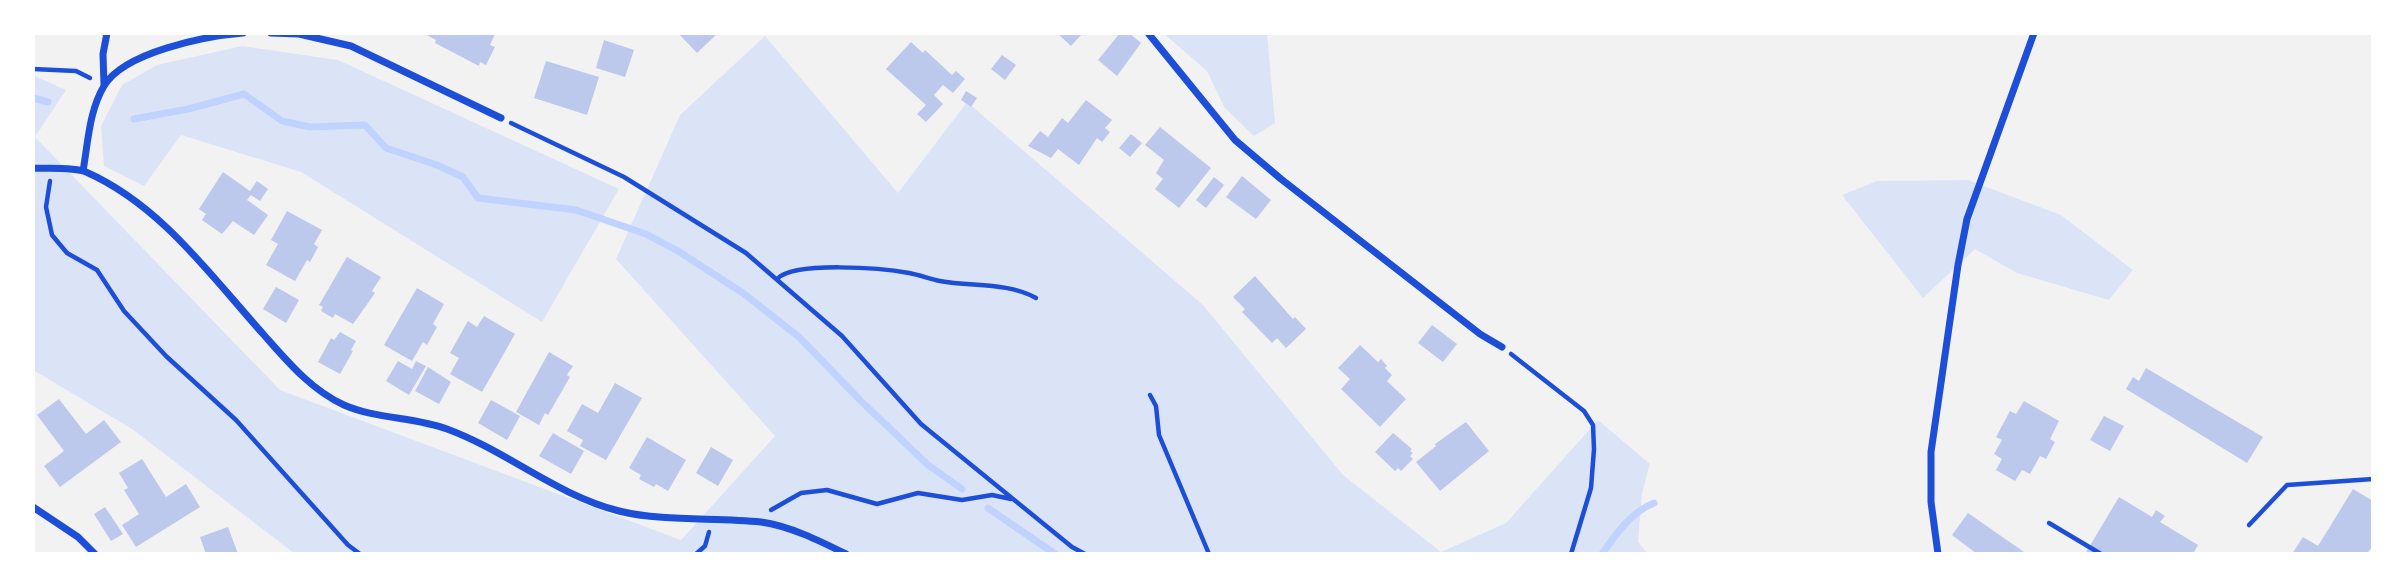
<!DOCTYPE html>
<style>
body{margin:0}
#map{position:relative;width:2406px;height:587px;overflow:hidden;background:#f2f2f2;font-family:"Noto Sans",sans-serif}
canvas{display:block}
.frame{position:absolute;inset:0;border:35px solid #fff;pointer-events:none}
</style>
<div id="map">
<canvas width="2406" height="587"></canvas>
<div class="frame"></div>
</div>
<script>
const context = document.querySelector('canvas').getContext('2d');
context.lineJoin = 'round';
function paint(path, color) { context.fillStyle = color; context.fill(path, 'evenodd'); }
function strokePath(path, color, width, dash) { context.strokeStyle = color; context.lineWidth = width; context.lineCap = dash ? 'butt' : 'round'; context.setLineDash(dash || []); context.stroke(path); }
const green = new Path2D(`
 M1163 33H1267L1275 123 1254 136 1224 107 1207 71Z
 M765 36 898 193 967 102 1203 305 1343 475 1441 552 1506 523 1598 420 1650 464 1642 493 1638 542 1648 554H295L132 429 33 370V75L66 90 35 137 280 390 681 540 775 436 616 259 680 115Z
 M242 46 338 60 619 189 542 322 301 172 181 135 144 186 104 166 101 126 122 85 157 65Z
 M1968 180 2061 215 2133 270 2109 300 2017 273 1975 249 1923 298 1842 195 1877 181Z`);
const stream = new Path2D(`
 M33 98 48 102
 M134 119 188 109 244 94 282 121 310 127 365 125 386 148 437 165 463 177 478 198 576 210 646 234 678 251 743 293 799 337 861 401 928 465 962 489
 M988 508 1055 554
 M1602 554C1616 534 1631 512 1654 503`);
const building = new Path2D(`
 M423 33H493L495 34 490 45 495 47 486 65 480 62 479 66 435 43 436 40Z
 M678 33H718L697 53Z
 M1057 33H1083L1071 46Z
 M1120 33H1129L1141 43 1117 76 1098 60Z
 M604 40 634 50 625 77 596 68Z
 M911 42 923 53 925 50 952 75 956 71 965 79 953 93 943 85 934 95 943 104 926 122 917 114 926 105 886 69Z
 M1002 55 1016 65 1005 80 991 69Z
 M546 61 599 77 587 115 534 98Z
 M966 91 977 98 971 107 961 100Z
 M1086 100 1112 120 1105 128 1110 132 1102 142 1097 138 1079 165 1058 149 1051 158 1028 146 1040 131 1048 137 1062 118 1068 123Z
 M1160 127 1211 168 1179 208 1155 189 1163 179 1156 173 1164 160 1145 145Z
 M1131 134 1142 143 1130 157 1119 148Z
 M223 172 250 191 257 181 268 189 260 201 251 195 247 200 268 215 254 235 233 221 222 234 202 220 206 214 199 209Z
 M1242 176 1271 200 1256 219 1226 197Z
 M1214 177 1224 185 1206 208 1196 200Z
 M287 211 322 230 314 244 318 247 310 262 307 260 295 281 266 265 278 244 271 240Z
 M347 257 381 277 372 291 375 293 353 324 335 314 333 318 321 311 323 307 319 305Z
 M1255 276 1293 319 1295 317 1306 329 1286 348 1277 338 1272 343 1242 312 1245 309 1233 297Z
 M276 287 299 300 286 323 263 309Z
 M417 288 444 304 433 324 437 327 427 345 423 342 412 361 384 345Z
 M484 316 515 334 482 392 450 374 459 358 450 353 468 321 477 327Z
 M1432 325 1457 344 1443 362 1418 343Z
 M340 332 356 341 351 350 353 351 340 374 318 362 331 338 334 340Z
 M1360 345 1378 362 1381 359 1387 366 1385 368 1392 375 1387 381 1406 399 1380 427 1341 389 1350 379 1338 368Z
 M549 352 573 366 567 375 570 377 548 415 545 413 539 425 516 412Z
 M398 361 412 369 416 361 426 366 409 395 386 381Z
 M428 367 451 382 439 404 415 391Z
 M2146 368 2263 437 2247 463 2126 389 2133 377 2139 381Z
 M615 383 642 398 606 460 580 446 583 440 567 431 582 404 598 413Z
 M59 399 86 434 104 420 121 442 60 487 44 466 64 451 37 415Z
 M491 400 520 416 507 440 478 423Z
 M2024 401 2059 421 2050 439 2055 442 2046 459 2040 456 2030 474 2022 470 2015 481 1996 470 2002 459 1994 454 2002 440 1996 437 2010 411 2016 414Z
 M2104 416 2124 426 2110 451 2090 440Z
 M1466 422 1489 451 1440 491 1416 462 1436 446 1435 444Z
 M553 433 584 451 571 474 539 456Z
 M1393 433 1412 449 1410 451 1413 453 1410 456 1413 459 1401 471 1398 468 1395 471 1375 452Z
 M647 437 686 460 668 491 656 484 654 487 639 479 641 475 629 468Z
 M711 447 733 460 718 486 696 473Z
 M142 459 166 497 186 484 200 507 136 547 122 525 139 514 124 490 128 488 119 473Z
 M2353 489 2373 501V545L2367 554H2292L2303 537 2318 546Z
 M2119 497 2152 517 2156 510 2165 516 2160 522 2198 545 2193 554H2085Z
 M105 507 123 534 111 541 94 514Z
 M1968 513 2024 552 1977 554 1952 535Z
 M228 527 238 554H206L200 537Z`);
const path = new Path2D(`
 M33 69 76 71 90 78
 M511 123 624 177 746 253 842 336 921 424 1072 547 1085 554
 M50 181 46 207 52 235 67 253 97 270 124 311 166 356 236 420 348 545 360 554
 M777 279C794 261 883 268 909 273 920 275 930 279 940 281 972 287 1007 282 1036 298
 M1511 354 1584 411 1593 425 1594 449 1591 488 1571 554
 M1150 395 1156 406 1159 435 1209 554
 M771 510 801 493 827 490 877 504 918 493 962 500 992 495 1011 499
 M2049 523 2101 554
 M2249 525 2287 485 2373 479
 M696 554 705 546 709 532`);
const minor = new Path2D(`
 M271 33 299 34 351 46 501 118
 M1148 33 1235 140 1281 179 1480 334 1502 347
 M104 85 103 54 107 33
 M33 168C47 169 74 167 86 172 161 205 211 276 264 335 287 361 311 390 344 405 376 419 414 417 447 429 507 451 556 495 619 511 664 522 716 517 761 522 790 526 820 541 846 554
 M83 171C88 143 89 111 104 86 124 52 206 36 243 33
 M33 507 78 537 95 554
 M1938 554 1931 502V452L1958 265 1967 219 2034 33`);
paint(green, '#dbe4f7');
strokePath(stream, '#bfd3fe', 7);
paint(building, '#bdc9ec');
strokePath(path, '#1d4ed8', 4.5);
strokePath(minor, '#1d4ed8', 7);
</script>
